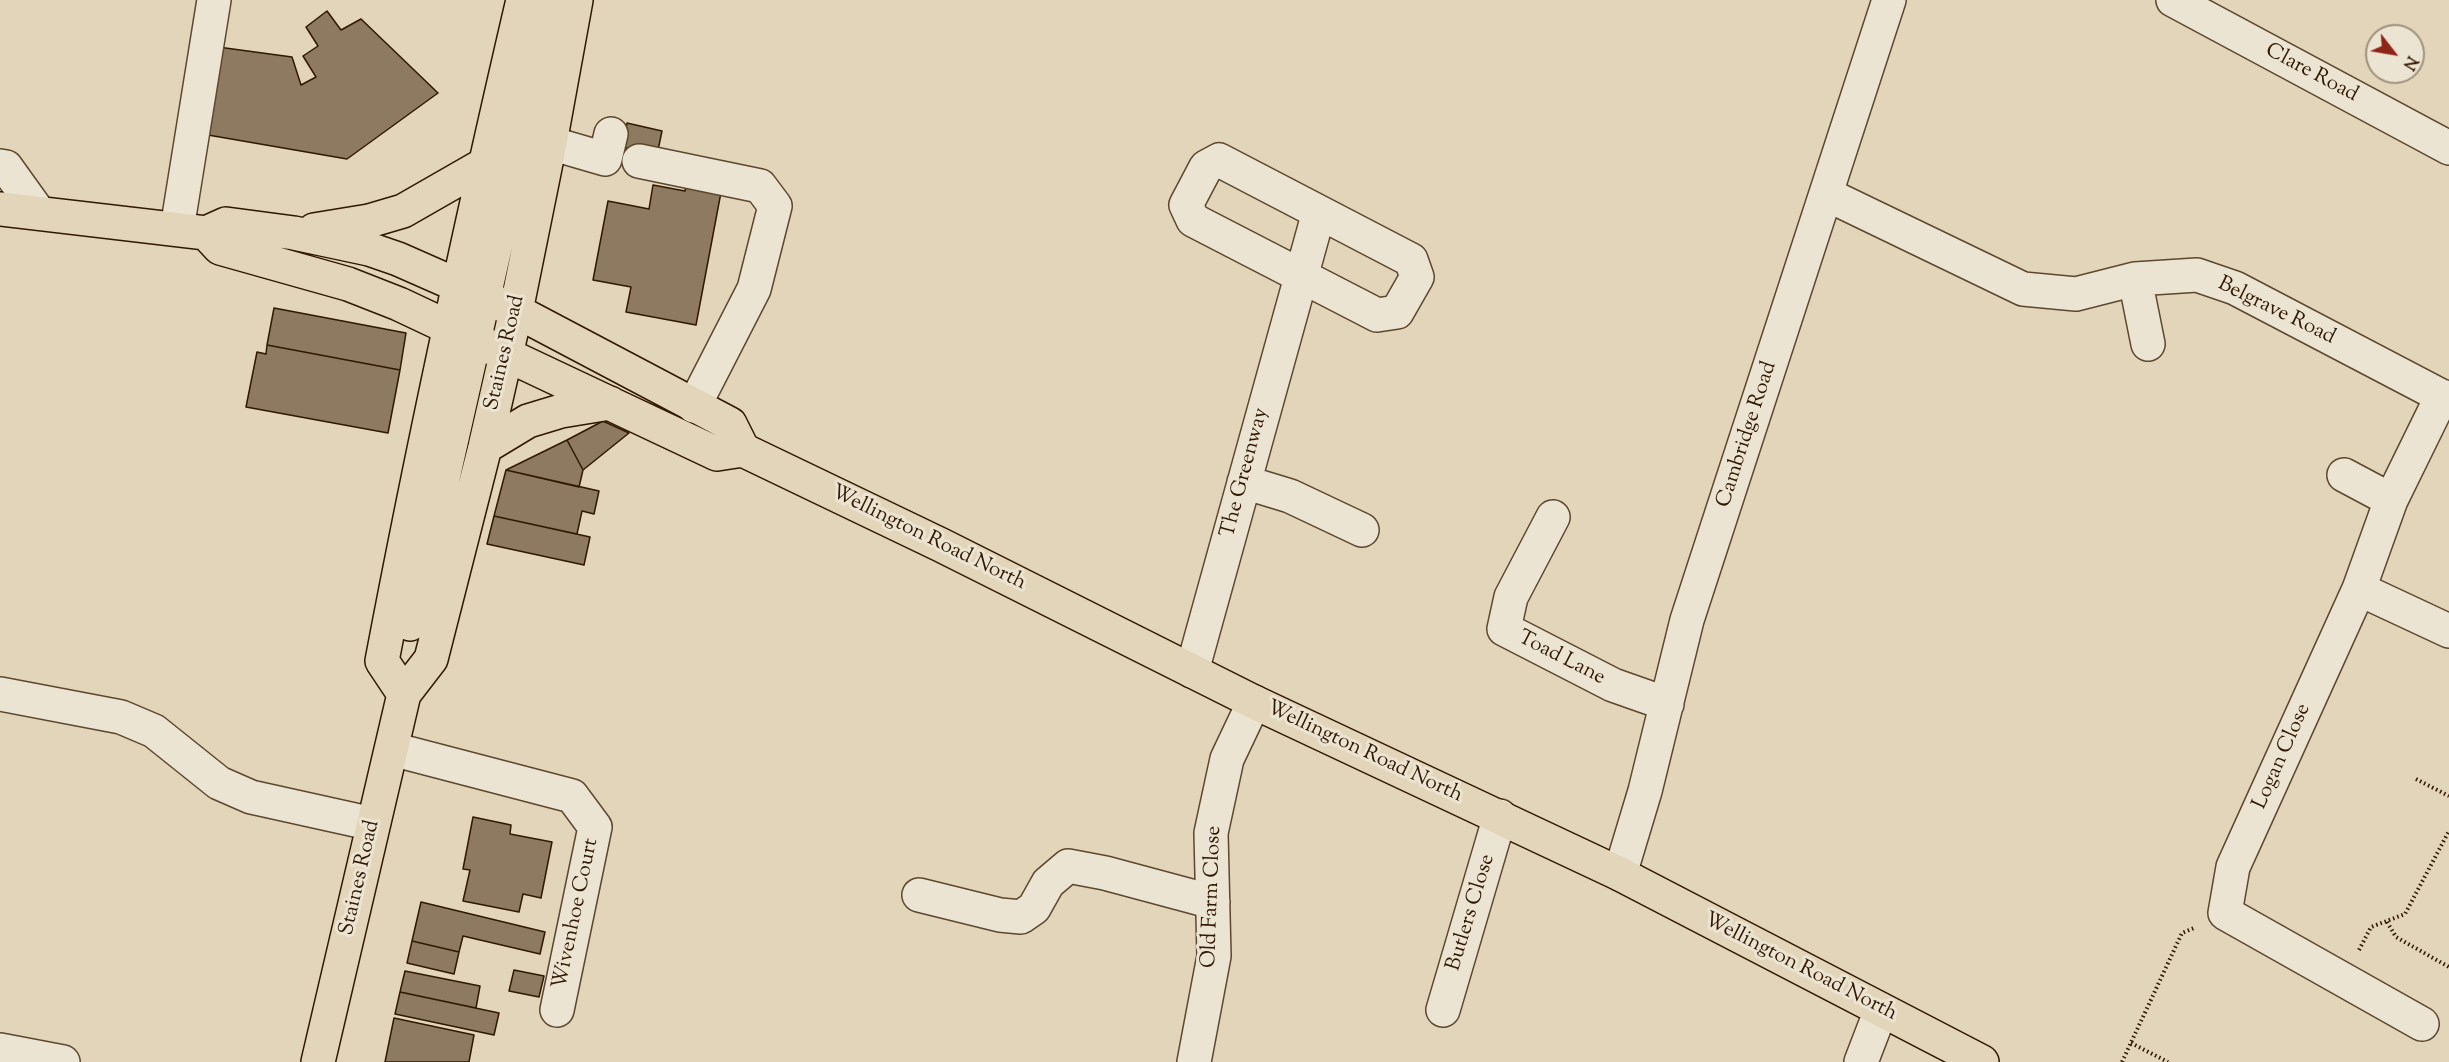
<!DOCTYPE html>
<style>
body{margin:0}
#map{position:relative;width:2449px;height:1062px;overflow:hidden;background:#e2d5b9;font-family:"Sorts Mill Goudy",serif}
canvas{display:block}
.north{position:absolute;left:2365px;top:24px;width:60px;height:60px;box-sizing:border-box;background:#ece4d2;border:2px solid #a1927e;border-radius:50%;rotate:121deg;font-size:16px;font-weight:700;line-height:24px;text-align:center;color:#311800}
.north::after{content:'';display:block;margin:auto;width:21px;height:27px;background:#8f2418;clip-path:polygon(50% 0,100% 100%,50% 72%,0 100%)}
</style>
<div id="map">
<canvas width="2449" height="1062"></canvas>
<div class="north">N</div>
</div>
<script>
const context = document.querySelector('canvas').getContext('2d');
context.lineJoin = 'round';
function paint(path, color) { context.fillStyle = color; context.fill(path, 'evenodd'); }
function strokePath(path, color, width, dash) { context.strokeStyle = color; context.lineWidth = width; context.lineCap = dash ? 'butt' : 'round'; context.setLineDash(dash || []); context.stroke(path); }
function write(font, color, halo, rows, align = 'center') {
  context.font = font + ' "Sorts Mill Goudy",serif'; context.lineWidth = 6; context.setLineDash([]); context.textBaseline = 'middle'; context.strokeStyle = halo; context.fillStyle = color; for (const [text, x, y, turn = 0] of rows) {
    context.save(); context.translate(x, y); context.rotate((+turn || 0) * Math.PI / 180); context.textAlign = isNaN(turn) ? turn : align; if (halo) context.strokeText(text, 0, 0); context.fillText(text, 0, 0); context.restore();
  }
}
const building = new Path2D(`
 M327 11 341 30 361 19 438 93 347 159 208 135 218 47 292 57 301 85 316 77 303 56 318 46 306 27Z
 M627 123 662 131 657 155 622 147Z
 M687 181 722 187 696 325 626 312 631 287 593 280 608 201 649 209 653 185 685 191Z
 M274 308 406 333 400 370 267 345Z
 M267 345 400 370 388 433 246 407 257 352 266 354Z
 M603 421 629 433 583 470 567 440Z
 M567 440 583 470 579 487 506 470Z
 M506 470 599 491 594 514 582 511 577 534 494 516Z
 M494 516 590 537 584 565 487 544Z
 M473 817 511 825 510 834 552 842 541 898 523 894 519 912 463 901 470 870 463 869Z
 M421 902 545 932 540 954 463 936 459 952 412 941Z
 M412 941 459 952 454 974 407 963Z
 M514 970 544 976 539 997 509 991Z
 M405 971 480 986 476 1008 400 992Z
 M400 992 499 1013 494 1035 395 1014Z
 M394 1018 474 1035 469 1062H385Z`);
const path = new Path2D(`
 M2416 779 2449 796
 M2387 922 2396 937 2449 967
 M2359 950 2371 927 2405 914 2449 831
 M2131 1043 2168 1062
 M2122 1062 2182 933 2194 928`);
const minor = new Path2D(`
 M2173 0 2449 148
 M550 143 605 159 611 134
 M1219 160 1411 260 1417 277 1397 312 1377 315 1193 220 1186 205 1206 167Z
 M639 161 760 186 775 206 754 289 694 406
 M0 166 6 167 39 213
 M1826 194 2023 289 2076 294 2135 279 2197 275 2235 288 2449 400
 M177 229 214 0
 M2135 279 2148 344
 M2344 475 2391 500
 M1244 482 1290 496 1362 530
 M1553 517 1511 597 1504 629 1613 685 1667 704
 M2359 589 2449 631
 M1192 671 1319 212
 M0 694 121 717 154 731 219 783 251 797 373 824
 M392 749 572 796 595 827 557 1010
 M1620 874 1645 791 1687 620 1889 0
 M919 895 1000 915 1021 917 1034 908 1048 883 1068 866 1105 873 1213 902
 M1443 1010 1500 816
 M2422 1024 2225 913 2233 867 2359 589 2391 500 2442 396
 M0 1050 63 1062
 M1194 1062 1214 956 1211 833 1227 759 1254 702
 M1861 1062 1881 1010`);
const major = new Path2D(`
 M0 209 206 233 226 224 294 233 369 249 398 259 516 311 730 424 743 450
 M314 230 369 221 403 211 485 164
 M206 233 220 248 348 284 399 304 717 454 743 450 941 545 1254 702 1620 874 1982 1062
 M485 447 528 421 561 411 610 403
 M410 624 551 0
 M404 694 382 661C424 440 472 219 523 0
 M318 1062 404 694 431 659 485 447 516 311 550 143 576 0`);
const streetNames = [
 ["Clare Road",2311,74,28],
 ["Belgrave Road",2276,312,26],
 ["Staines Road",506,353,-77],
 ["Cambridge Road",1748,435,-72],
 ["The Greenway",1246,473,-75],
 ["Wellington Road North",928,539,26],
 ["Toad Lane",1561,659,27],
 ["Wellington Road North",1364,753,25],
 ["Logan Close",2283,757,-66],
 ["Staines Road",361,878,-77],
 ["Old Farm Close",1213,897,-88],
 ["Butlers Close",1472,913,-73],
 ["Wivenhoe Court",577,914,-78],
 ["Wellington Road North",1800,968,27]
];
paint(building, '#8d7a60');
strokePath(building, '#311800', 1.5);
strokePath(minor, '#5d472e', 36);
strokePath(major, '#311800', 36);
strokePath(path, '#311800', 4, [1.5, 3]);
strokePath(minor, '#ece4d2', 33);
strokePath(major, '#e2d5b9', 33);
write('21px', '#311800', '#ece4d2', streetNames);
</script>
